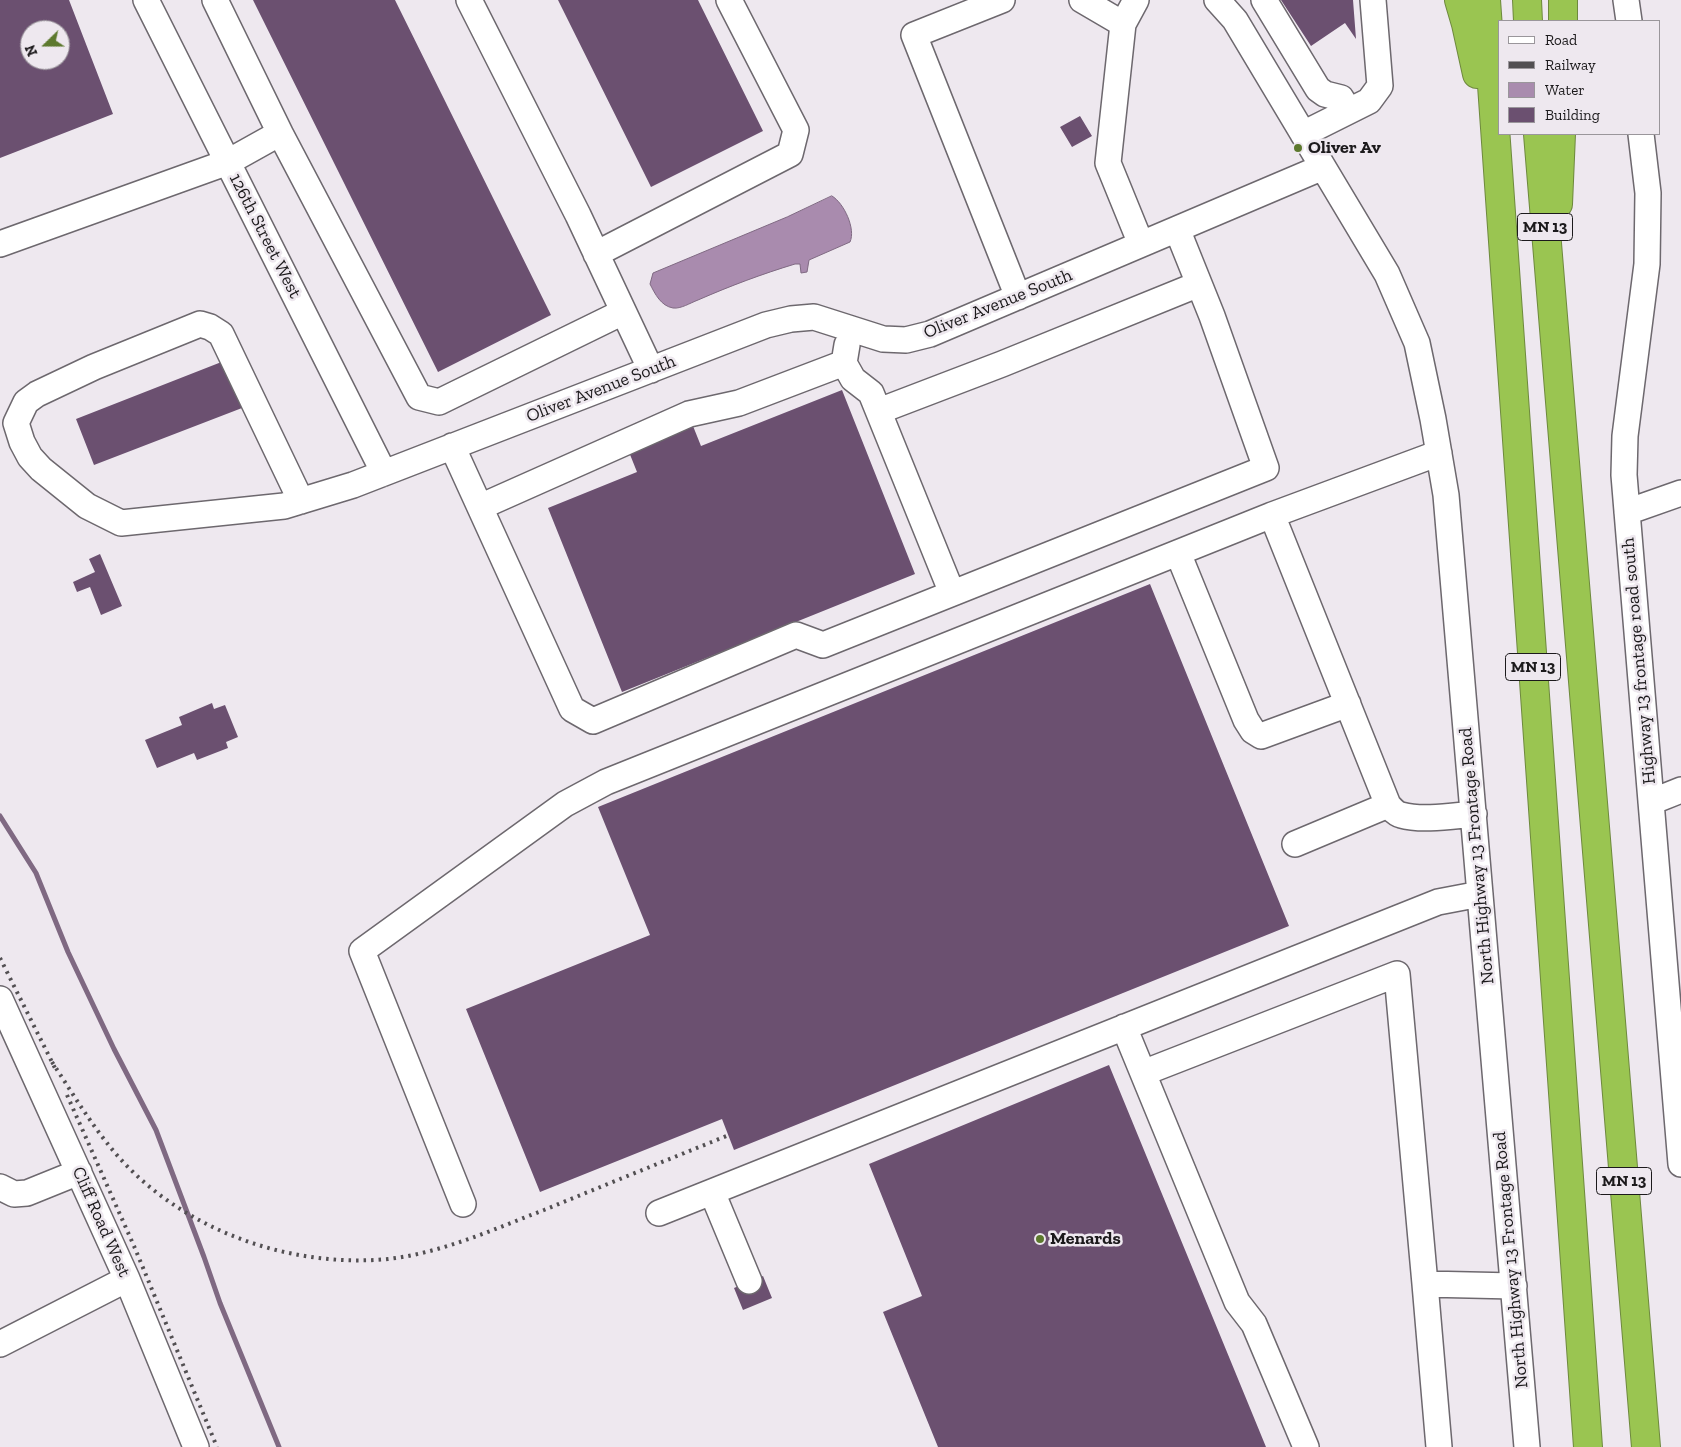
<!DOCTYPE html>
<style>
body{margin:0}
#map{position:relative;width:1681px;height:1447px;overflow:hidden;background:#eee8ef;font-family:"Zilla Slab",serif}
canvas{display:block}
.legend{position:absolute;left:1498px;top:20px;width:162px;height:115px;box-sizing:border-box;background:#eee8ef;border:1px solid #9a969b;margin:0;padding:6px 9px;list-style:none;font-size:15px;color:#1c1a1c}
.legend li{display:flex;align-items:center;gap:10px;height:25px}
.legend b{width:25px;border:1px solid #9a969b}
.north{position:absolute;left:20px;top:20px;width:50px;height:50px;box-sizing:border-box;background:#eee8ef;border:1px solid #9a969b;border-radius:50%;rotate:248deg;font-size:14px;font-weight:700;line-height:20px;text-align:center;color:#1c1a1c}
.north::after{content:'';display:block;margin:auto;width:18px;height:22px;background:#5d792e;clip-path:polygon(50% 0,100% 100%,50% 72%,0 100%)}
</style>
<div id="map">
<canvas width="1681" height="1447"></canvas>
<ul class="legend">
<li><b style="height:6px;background:#fff"></b>Road</li>
<li><b style="height:6px;background:#524f52"></b>Railway</li>
<li><b style="height:14px;background:#a98bae"></b>Water</li>
<li><b style="height:14px;background:#6b5070"></b>Building</li>
</ul>
<div class="north">N</div>
</div>
<script>
const context = document.querySelector('canvas').getContext('2d');
context.lineJoin = 'round';
function paint(path, color) { context.fillStyle = color; context.fill(path, 'evenodd'); }
function strokePath(path, color, width, dash) { context.strokeStyle = color; context.lineWidth = width; context.lineCap = dash ? 'butt' : 'round'; context.setLineDash(dash || []); context.stroke(path); }
function write(font, color, halo, rows, align = 'center') {
  context.font = font + ' "Zilla Slab",serif'; context.lineWidth = 5; context.setLineDash([]); context.textBaseline = 'middle'; context.strokeStyle = halo; context.fillStyle = color; for (const [text, x, y, turn = 0] of rows) {
    context.save(); context.translate(x, y); context.rotate((+turn || 0) * Math.PI / 180); context.textAlign = isNaN(turn) ? turn : align; if (halo) context.strokeText(text, 0, 0); context.fillText(text, 0, 0); context.restore();
  }
}
const water = new Path2D(`
 M832 196C844 203 856 229 850 242L809 260 807 272 801 273 800 264H795C762 274 730 286 698 300 690 303 681 309 673 308 661 306 655 294 650 284L653 273 787 217Z`);
const stream = new Path2D(`
 M0 816 36 873 68 952 114 1049 156 1130 204 1257 220 1303 279 1447`);
const building = new Path2D(`
 M0 0H69L113 114 0 158ZM30 30H60V60H30Z
 M253 0H395L551 315 438 372Z
 M558 0H698L763 131 651 187Z
 M1281 0H1353L1356 39 1345 23 1311 46Z
 M1080 116 1092 136 1072 147 1060 127Z
 M224 361 242 408 94 465 76 419Z
 M842 390 915 574 622 692 548 508 637 472 629 452 693 426 701 446Z
 M100 554 122 606 101 615 90 587 77 592 73 582 95 572 89 559Z
 M1150 584 1289 926 734 1150 722 1119 540 1192 466 1009 650 935 598 807Z
 M212 703 214 709 225 705 238 737 226 742 228 748 197 760 194 753 157 768 145 740 182 725 179 717Z
 M1109 1065 1266 1447H938L883 1312 922 1296 869 1164Z
 M763 1276 772 1298 743 1310 734 1288Z`);
const minor = new Path2D(`
 M146 0 384 473
 M215 0 280 133
 M469 0 578 215 651 370
 M1002 0 914 35 1018 297
 M1082 0 1123 24 1136 0
 M1217 0 1235 20 1387 274 1417 343 1433 419 1446 495 1527 1447
 M1264 0 1318 89 1325 94 1341 98 1349 111
 M1626 0 1629 21
 M1123 24 1108 163 1141 244
 M1303 134 1369 101 1380 86 1373 0
 M1641 134 1648 193 1647 264 1625 436 1624 475 1681 1164
 M0 244 228 162 280 133 419 397 439 402 623 312
 M596 254 790 154 796 130 729 0
 M847 345 844 363 853 379 871 393 952 593
 M879 411 1002 364 1199 284
 M452 446 572 709 593 721 796 635 823 645 1266 468 1212 316 1177 229
 M1439 453 1272 515 1388 805C1392 809 1396 814 1401 815 1422 821 1452 816 1474 814
 M301 501 221 334 210 327 200 324 94 367 37 394 26 402 16 423 22 442 30 457 41 469 87 506 121 523 284 506 353 485 766 325 791 319 814 317 883 339 906 340 930 334 1323 167
 M480 507 689 414 739 403 844 363
 M1627 512 1681 493
 M1178 553 1246 720 1253 731 1261 736 1348 704
 M1651 802 1681 790
 M1295 844 1388 805
 M0 999 127 1279 196 1447
 M1124 1027 1237 1302 1254 1324 1306 1447
 M1143 1073 1397 974 1425 1284
 M0 1187 14 1194 27 1193 79 1172
 M712 1192 749 1281
 M463 1204 362 951 565 804 606 782 1272 515
 M659 1213 1438 902 1480 894
 M0 1344 127 1279
 M1439 1447 1425 1284 1514 1286`);
const highway = new Path2D(`
 M1459 0 1466 24 1477 74
 M1486 0 1588 1447
 M1527 0 1528 21
 M1563 21V0
 M1538 134 1646 1447
 M1558 204 1561 134`);
const rail = new Path2D(`
 M0 958 55 1068
 M52 1062C75 1097 96 1133 125 1164 191 1233 293 1268 388 1259 442 1253 494 1229 544 1210 605 1185 667 1160 729 1135
 M67 1095 134 1246 217 1447`);
const markers = [
 [1298,148,5,"#5d792e"],
 [1040,1239,5,"#5d792e"]
];
const shields = [
 [1545,227,55],
 [1533,667,55],
 [1624,1181,55]
];
const shieldNames = [
 ["MN 13",1545,227],
 ["MN 13",1533,667],
 ["MN 13",1624,1181]
];
const poiNames = [
 ["Oliver Av",1308,148],
 ["Menards",1050,1239]
];
const streetNames = [
 ["126th Street West",265,236,63],
 ["Oliver Avenue South",998,304,-22],
 ["Oliver Avenue South",601,389,-21],
 ["Highway 13 frontage road south",1639,661,-95],
 ["North Highway 13 Frontage Road",1477,856,-95],
 ["Cliff Road West",101,1222,66],
 ["North Highway 13 Frontage Road",1511,1260,-95]
];
paint(water, '#a98bae');
strokePath(water, '#7f6982', 1);
strokePath(stream, '#7f6982', 5);
paint(building, '#6b5070');
strokePath(minor, '#6d686e', 28);
strokePath(highway, '#6e893e', 30);
strokePath(minor, '#fff', 25);
strokePath(highway, '#9ac551', 28);
strokePath(rail, '#524f52', 4, [2.5, 5]);
for (const [x, y, r, color] of markers) { const dot = new Path2D(); dot.arc(x, y, r, 0, 2 * Math.PI); context.fillStyle = color; context.fill(dot); strokePath(dot, '#eee8ef', 2); }
for (const [x, y, w] of shields) { const box = new Path2D(); box.roundRect(x - w / 2, y - 13.5, w, 27, 4); context.fillStyle = '#eee8ef'; context.fill(box); strokePath(box, '#1c1a1c', 1); }
write('bold 16px', '#1c1a1c', null, shieldNames);
write('bold 18px', '#1c1a1c', '#eee8ef', poiNames, 'left');
write('18px', '#1c1a1c', '#eee8ef', streetNames);
</script>
